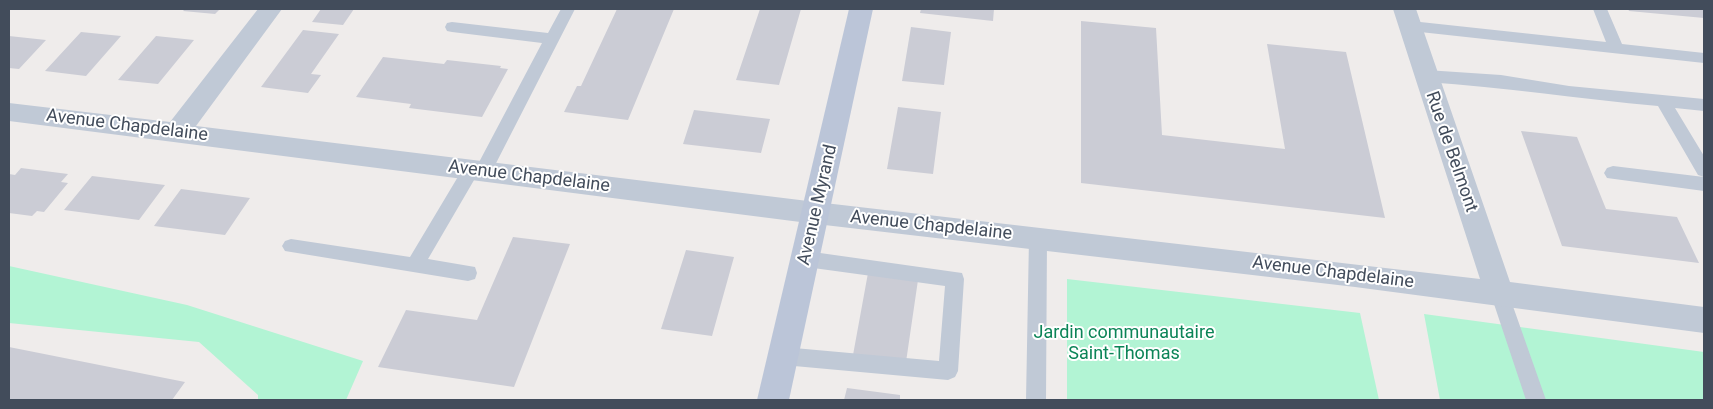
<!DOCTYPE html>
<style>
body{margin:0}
#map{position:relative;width:1713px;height:409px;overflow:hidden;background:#efeceb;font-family:Roboto,sans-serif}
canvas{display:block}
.frame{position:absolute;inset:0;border:10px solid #424c5b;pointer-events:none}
</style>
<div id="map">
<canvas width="1713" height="409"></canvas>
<div class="frame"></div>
</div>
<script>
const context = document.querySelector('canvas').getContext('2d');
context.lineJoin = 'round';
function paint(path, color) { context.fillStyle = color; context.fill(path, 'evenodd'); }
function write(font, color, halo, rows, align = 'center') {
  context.font = font + ' Roboto,sans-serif'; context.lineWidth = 4; context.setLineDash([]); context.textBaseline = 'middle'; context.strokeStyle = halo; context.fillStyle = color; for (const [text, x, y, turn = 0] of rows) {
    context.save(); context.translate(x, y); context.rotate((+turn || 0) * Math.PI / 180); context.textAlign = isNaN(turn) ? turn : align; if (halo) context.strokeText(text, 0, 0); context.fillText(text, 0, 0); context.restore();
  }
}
const green = new Path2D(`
 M9 266 187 305 363 361 346 400H258V395L199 342 9 323Z
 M1067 279 1360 313 1379 400H1067Z
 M1424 314 1704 352V400H1440Z`);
const building = new Path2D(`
 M185 9H220L215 14 183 11Z
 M321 9H354L343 25 312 22Z
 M617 9H674L628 120 564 112 577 86H581Z
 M760 9H801L779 85 736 80Z
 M921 9H994L993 21 920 13Z
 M1628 9H1704V18L1629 11Z
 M1081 21 1156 28 1162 135 1285 149 1267 44 1346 52 1385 218 1081 183Z
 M911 27 951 32 944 85 902 81Z
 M303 30 339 34 311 74 321 75 308 93 261 87Z
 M81 32 121 36 86 76 45 71Z
 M9 36 46 40 19 69 9 68Z
 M156 36 194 40 158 84 118 80Z
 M383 57 444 64 447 60 501 66 500 68 508 69 482 117 409 108 411 104 356 97Z
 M898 107 941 112 933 174 887 169Z
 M694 110 770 119 761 153 683 144Z
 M1521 131 1577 137 1606 209 1677 217 1699 263 1562 246Z
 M21 168 68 174 61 182 68 183 44 212 37 211 32 216 9 213V174L15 175Z
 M92 176 165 185 139 220 64 210Z
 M181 189 250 198 225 235 154 226Z
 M513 237 570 244 514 387 378 367 406 310 477 320Z
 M686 250 734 257 712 336 661 329Z
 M868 273 918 280 906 362 853 355Z
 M9 347 185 382 172 400H9Z
 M847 388 900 395V400H844Z`);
const lane = new Path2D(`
 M561 9H575L492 171 489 176 483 178 477 175 428 259 475 267 477 273 475 279 468 281 285 251 282 246 285 241 291 239 410 257 465 165 471 163 477 166 542 43 452 32 447 31 445 27 447 23 452 22 548 33Z
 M1593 9H1607L1622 44 1704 53V63L1411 31 1406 30 1404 26 1406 22 1411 21 1606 42Z
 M1426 70 1501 75 1569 86 1704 99V111L1675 108 1704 156V177L1698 175 1658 106C1580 99 1504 87 1426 82L1420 80 1418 76 1420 72Z
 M1613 166 1704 177V191L1607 178 1604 173 1607 168Z
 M1038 231 1044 233 1047 238 1046 400H1026L1029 238 1032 233Z
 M806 251 962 273 964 279 958 371 955 377 948 380 783 365 776 362 773 356 776 350 783 347 939 361 945 286 806 267 800 264 797 259 800 254Z
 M1500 287 1507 289 1509 295 1546 400H1526L1491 295 1493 289Z`);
const street = new Path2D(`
 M258 9H282L196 126 816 202 1480 279 1393 9H1416L1510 282 1704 307V333L1355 287 816 224 9 121V103L170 122Z`);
const secondary = new Path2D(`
 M849 9H873L789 400H757Z`);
const streetNames = [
 ["Avenue Chapdelaine",127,126,7],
 ["Rue de Belmont",1451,152,71],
 ["Avenue Chapdelaine",529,177,7],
 ["Avenue Myrand",818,205,-77],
 ["Avenue Chapdelaine",931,226,6],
 ["Avenue Chapdelaine",1333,273,7]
];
const parkNames = [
 ["Jardin communautaire",1124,333],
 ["Saint-Thomas",1124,354]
];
paint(green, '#b2f4d4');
paint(building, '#cbccd5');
paint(lane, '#c0c9d6');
paint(street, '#c0c9d6');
paint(secondary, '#bbc5d8');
write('18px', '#424c5b', '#fff', streetNames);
write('18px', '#0b8457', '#fff', parkNames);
</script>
